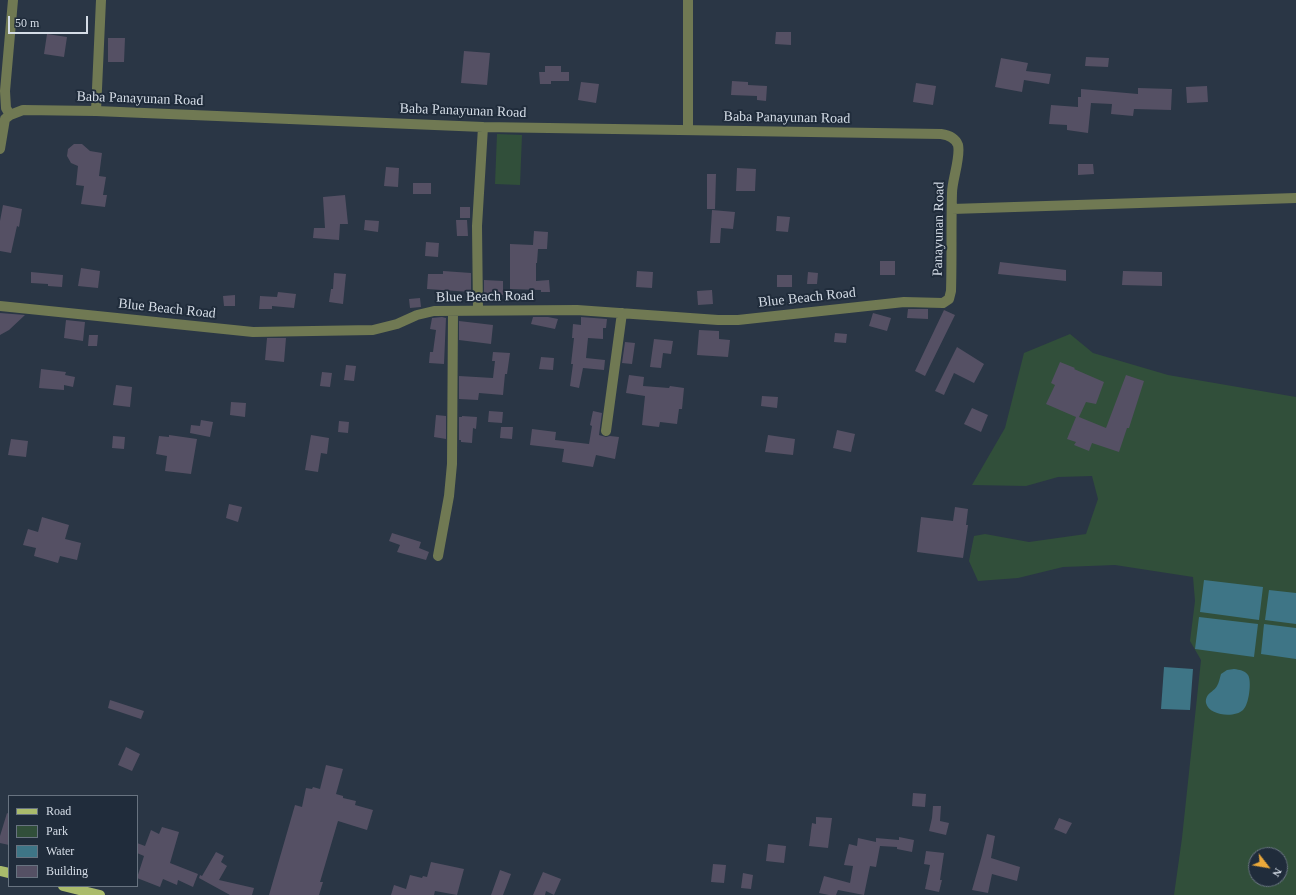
<!DOCTYPE html>
<style>
body{margin:0}
#map{position:relative;width:1296px;height:895px;overflow:hidden;background:#2a3645;font-family:Georgia,serif}
canvas{display:block}
.legend{position:absolute;left:8px;top:795px;width:130px;height:92px;box-sizing:border-box;background:#202c3b;border:1px solid #687380;margin:0;padding:5px 7px;list-style:none;font-size:12px;color:#d5dde7}
.legend li{display:flex;align-items:center;gap:8px;height:20px}
.legend b{width:20px;border:1px solid #687380}
.north{position:absolute;left:1248px;top:847px;width:40px;height:40px;box-sizing:border-box;background:#202c3b;border:1px solid #687380;border-radius:50%;rotate:121deg;font-size:11px;font-weight:700;line-height:16px;text-align:center;color:#d5dde7}
.north::after{content:'';display:block;margin:auto;width:14px;height:18px;background:#eca93a;clip-path:polygon(50% 0,100% 100%,50% 72%,0 100%)}
.scale{position:absolute;left:8px;top:16px;width:80px;height:18px;box-sizing:border-box;border:2px solid #d5dde7;border-top:0;padding-left:5px;font-size:12px;line-height:14px;white-space:nowrap;color:#d5dde7;-webkit-text-stroke:3px #202c3b;paint-order:stroke}
</style>
<div id="map">
<canvas width="1296" height="895"></canvas>
<ul class="legend">
<li><b style="height:5px;background:#aabb6c"></b>Road</li>
<li><b style="height:11px;background:#314f3a"></b>Park</li>
<li><b style="height:11px;background:#3e7586"></b>Water</li>
<li><b style="height:11px;background:#555064"></b>Building</li>
</ul>
<div class="north">N</div>
<div class="scale">50 m</div>
</div>
<script>
const context = document.querySelector('canvas').getContext('2d');
context.lineJoin = 'round';
function paint(path, color) { context.fillStyle = color; context.fill(path, 'evenodd'); }
function strokePath(path, color, width, dash) { context.strokeStyle = color; context.lineWidth = width; context.lineCap = dash ? 'butt' : 'round'; context.setLineDash(dash || []); context.stroke(path); }
function write(font, color, halo, rows, align = 'center') {
  context.font = font + ' Georgia,serif'; context.lineWidth = 4; context.setLineDash([]); context.textBaseline = 'middle'; context.strokeStyle = halo; context.fillStyle = color; for (const [text, x, y, turn = 0] of rows) {
    context.save(); context.translate(x, y); context.rotate((+turn || 0) * Math.PI / 180); context.textAlign = isNaN(turn) ? turn : align; if (halo) context.strokeText(text, 0, 0); context.fillText(text, 0, 0); context.restore();
  }
}
const green = new Path2D(`
 M497 134 522 135 520 185 495 184Z
 M1070 334 1093 353 1168 375 1296 397V895H1174L1182 838 1201 660 1190 641 1195 601 1193 577 1115 565 1063 567 1018 578 978 581 969 561 974 536 985 534 1029 542 1086 534 1098 499 1092 476 1058 477 1026 486 972 485 1005 428 1024 353ZM1256 855H1280V879H1256Z`);
const water = new Path2D(`
 M1204 580 1263 587 1259 620 1200 612Z
 M1269 590 1296 593V624L1265 620Z
 M1199 617 1258 624 1254 657 1195 649Z
 M1264 624 1296 628V659L1261 654Z
 M1164 667 1193 669 1190 710 1161 709Z
 M1234 669C1240 670 1244 670 1248 675 1252 681 1249 705 1243 710 1235 718 1209 716 1206 703 1205 693 1214 692 1217 686 1219 683 1220 677 1221 674L1227 670Z`);
const building = new Path2D(`
 M776 32H791V45L775 44Z
 M47 34 67 37 64 57 44 54Z
 M108 38H125L124 62H108Z
 M464 51 490 53 487 85 461 83Z
 M1086 57 1109 58 1108 67 1085 66Z
 M1001 58 1028 63 1026 71 1051 74 1049 84 1024 80 1022 92 995 87Z
 M545 66H561V72H569V81H551V84H540L539 72H545Z
 M732 81 748 82V85L767 86 766 101 757 100V96L731 95Z
 M581 82 599 84 596 103 578 100Z
 M916 83 936 86 933 105 913 102Z
 M1207 86 1208 102 1187 103 1186 87Z
 M1138 88 1172 89 1171 110 1134 109 1133 116 1111 114 1112 104 1091 103 1088 133 1067 130V125L1049 124 1051 105 1078 107V97H1081V89L1138 94Z
 M74 144H82L90 151 102 153 99 176 106 177 103 195H107L105 207 81 204 84 186 76 185 78 166 71 163 67 156 68 149Z
 M1078 164H1093L1094 174 1078 175Z
 M386 167 399 168 398 187 384 186Z
 M737 168 756 169 755 191H736Z
 M707 174H716L715 209H707Z
 M413 183H431V194H413Z
 M345 195 348 224H340L339 240 313 238 314 228H325L323 197Z
 M3 205 22 209 19 227 17 226 11 253 0 251V221Z
 M460 207H470V218H460Z
 M712 210 735 212 733 229 721 228 720 243H710Z
 M777 216 790 217 788 232 776 231Z
 M365 220 379 221 378 232 364 230Z
 M456 220H467L468 236H457Z
 M534 231 548 232 547 249H538L537 263H536V281L549 280 550 292H541V290L510 289V244L533 245Z
 M426 242 439 243 438 257 425 256Z
 M880 261H895V275H880Z
 M1000 262 1066 270V281L998 274Z
 M81 268 100 271 98 288 78 286Z
 M443 271 471 273V292L427 289 428 274H443Z
 M637 271 653 272 652 288 636 287Z
 M1123 271 1162 272V286L1122 285Z
 M31 272 63 275 62 287 48 286V284L31 283Z
 M808 272 818 273 817 284H807Z
 M334 273 346 274 343 304 329 302 331 289H333Z
 M777 275H792V287H777Z
 M484 280 503 281V295H484Z
 M712 290 713 304 698 305 697 291Z
 M278 292 296 294 294 308 272 306V309H259L260 296 277 297Z
 M235 295V306H224L223 296Z
 M420 298 421 307 410 308 409 299Z
 M908 309H928V319L907 318Z
 M944 310 955 315 925 376 915 371Z
 M0 313 25 315 9 330 0 335Z
 M873 313 891 318 887 331 869 326Z
 M442 317 446 318 444 364 429 363 430 352H433L436 330 430 329 432 318Z
 M533 317H548L558 319 555 329 531 324Z
 M581 317 607 319 606 328H603V339L588 338 586 358 605 360 604 370 583 368 579 388 570 386 573 364H571L574 338H572L573 324 581 325Z
 M66 320 85 322 83 341 64 338Z
 M459 321 493 325 491 344 459 340Z
 M699 330 719 331V339L730 340 728 357 697 355Z
 M835 333 847 334 846 343 834 342Z
 M89 335H98L97 346H88Z
 M267 338H286L284 362 265 360Z
 M654 339 673 341 671 354 663 353 661 368 650 367Z
 M625 342 635 343 632 364 622 363Z
 M957 347 984 364 974 383 954 373 944 395 935 391Z
 M493 352 510 353 507 374H505L503 395 479 393 478 400 459 399V376L493 378 495 361H492Z
 M541 357 554 358 553 370 539 369Z
 M1060 362 1075 368 1074 369 1104 382 1096 404 1086 402 1079 417 1106 428 1126 375 1144 381 1129 428H1127L1119 452 1092 443 1089 451 1074 445 1076 442 1067 439 1076 417 1046 404 1055 385 1051 383Z
 M346 365 356 366 354 381 344 380Z
 M41 369 66 372 65 375 75 377 73 387 64 385V390L39 388Z
 M322 372 332 373 330 387 320 386Z
 M629 375 644 377 643 386 669 388 670 386 684 388 682 409H679L677 424 660 422 659 427 642 425 645 396 626 393Z
 M116 385 132 387 130 407 113 405Z
 M762 396 778 397 777 408 761 406Z
 M231 402 246 403 245 417 230 415Z
 M972 408 988 415 981 432 964 424Z
 M489 411 503 412 502 423 488 422Z
 M593 411 602 413 599 435 606 437 610 436 619 437 615 459 596 455 593 467 562 462 564 449 530 445 532 429 556 432 555 440 589 444 592 426 590 425Z
 M436 415 446 416V439L434 437Z
 M462 416 477 417 476 429 473 428 472 443 461 442V440H459V417H462Z
 M201 420 213 422 210 437 190 433 191 425 200 426Z
 M339 421 349 422 348 433 338 432Z
 M501 427H513L512 439 500 438Z
 M837 430 855 434 851 452 833 448Z
 M169 435 197 439 191 474 165 471 167 456 156 454 159 436 169 437Z
 M311 435 329 438 327 454 321 453 318 472 305 470Z
 M768 435 795 439 793 455 765 452Z
 M113 436 125 437 124 449 112 448Z
 M11 439 28 441 26 457 8 455Z
 M229 504 242 507 238 522 226 518Z
 M955 507 968 509 966 525H968L963 558 917 552 921 517 953 521Z
 M42 517 69 525 65 539 81 543 77 560 60 556 58 563 34 556 36 548 23 545 28 529 38 532Z
 M392 533 421 542 419 548 429 552 426 560 397 552 400 545 389 541Z
 M110 700 144 711 141 719 108 708Z
 M126 747 140 754 132 771 118 765Z
 M326 765 343 769 336 794 343 796V798L356 801 355 805 373 810 367 830 338 821 320 882H323L319 895H269L295 805 302 807 306 788 312 789 313 787 320 789Z
 M913 793 926 794 925 807 912 806Z
 M933 806H941L940 821 949 823 946 835 929 831 932 818Z
 M7 813 9 814V845L0 843V836Z
 M816 817 832 818 828 848 809 846 812 823 816 824Z
 M1059 818 1072 823 1066 834 1054 829Z
 M162 827 179 832 170 863 198 874 193 887 178 880 177 885 163 879 160 887 137 878 144 856 137 853V843L145 846 151 830 159 834Z
 M987 834 995 836 991 858 1020 867 1017 881 992 874 988 893 972 890 982 855Z
 M899 837 914 840 912 852 897 849V847L880 846 876 867 870 866 864 895 838 890 836 895H829L819 893 824 876 850 883 853 866 844 865 849 844 857 846 858 838 876 842V838L899 840Z
 M768 844 786 846 784 863 766 861Z
 M926 851 944 853 940 880H942L939 892 925 889 930 865 924 864Z
 M216 852 224 856 221 862 227 866 219 880 254 888 252 895H230L199 878 200 875 202 876Z
 M431 862 464 869 457 895 435 891 434 895H391L394 885 406 889 410 875 422 878 423 876 427 877Z
 M713 864 726 865 724 883 711 882Z
 M500 870 511 874 503 895H491Z
 M543 872 561 879 554 895 546 891 545 895H533Z
 M743 873 753 875 751 889 741 888Z`);
const minor = new Path2D(`
 M688 0V130
 M96 111 101 0
 M10 115 6 108 5 91 13 0
 M0 149 5 119 10 115 23 110 96 111 483 127 941 134C948 135 955 137 958 145 961 157 952 180 952 193 951 226 952 258 951 291L949 299 943 303 904 302 738 320H718L577 310 434 311 417 315 397 324 373 330 253 332 0 306
 M952 209 1296 198
 M478 310 477 226 483 127
 M606 431 622 313
 M438 556 449 496 452 464 453 311`);
const major = new Path2D(`
 M0 871 9 873
 M63 886 100 895`);
const streetNames = [
 ["Baba Panayunan Road",140,99,2],
 ["Baba Panayunan Road",463,111,2],
 ["Baba Panayunan Road",787,118,1],
 ["Panayunan Road",939,229,-89],
 ["Blue Beach Road",485,297,-1],
 ["Blue Beach Road",807,298,-6],
 ["Blue Beach Road",167,309,6]
];
paint(green, '#314f3a');
paint(water, '#3e7586');
paint(building, '#555064');
strokePath(minor, '#707953', 10);
strokePath(major, '#aabb6c', 10);
write('14px', '#d5dde7', '#202c3b', streetNames);
</script>
